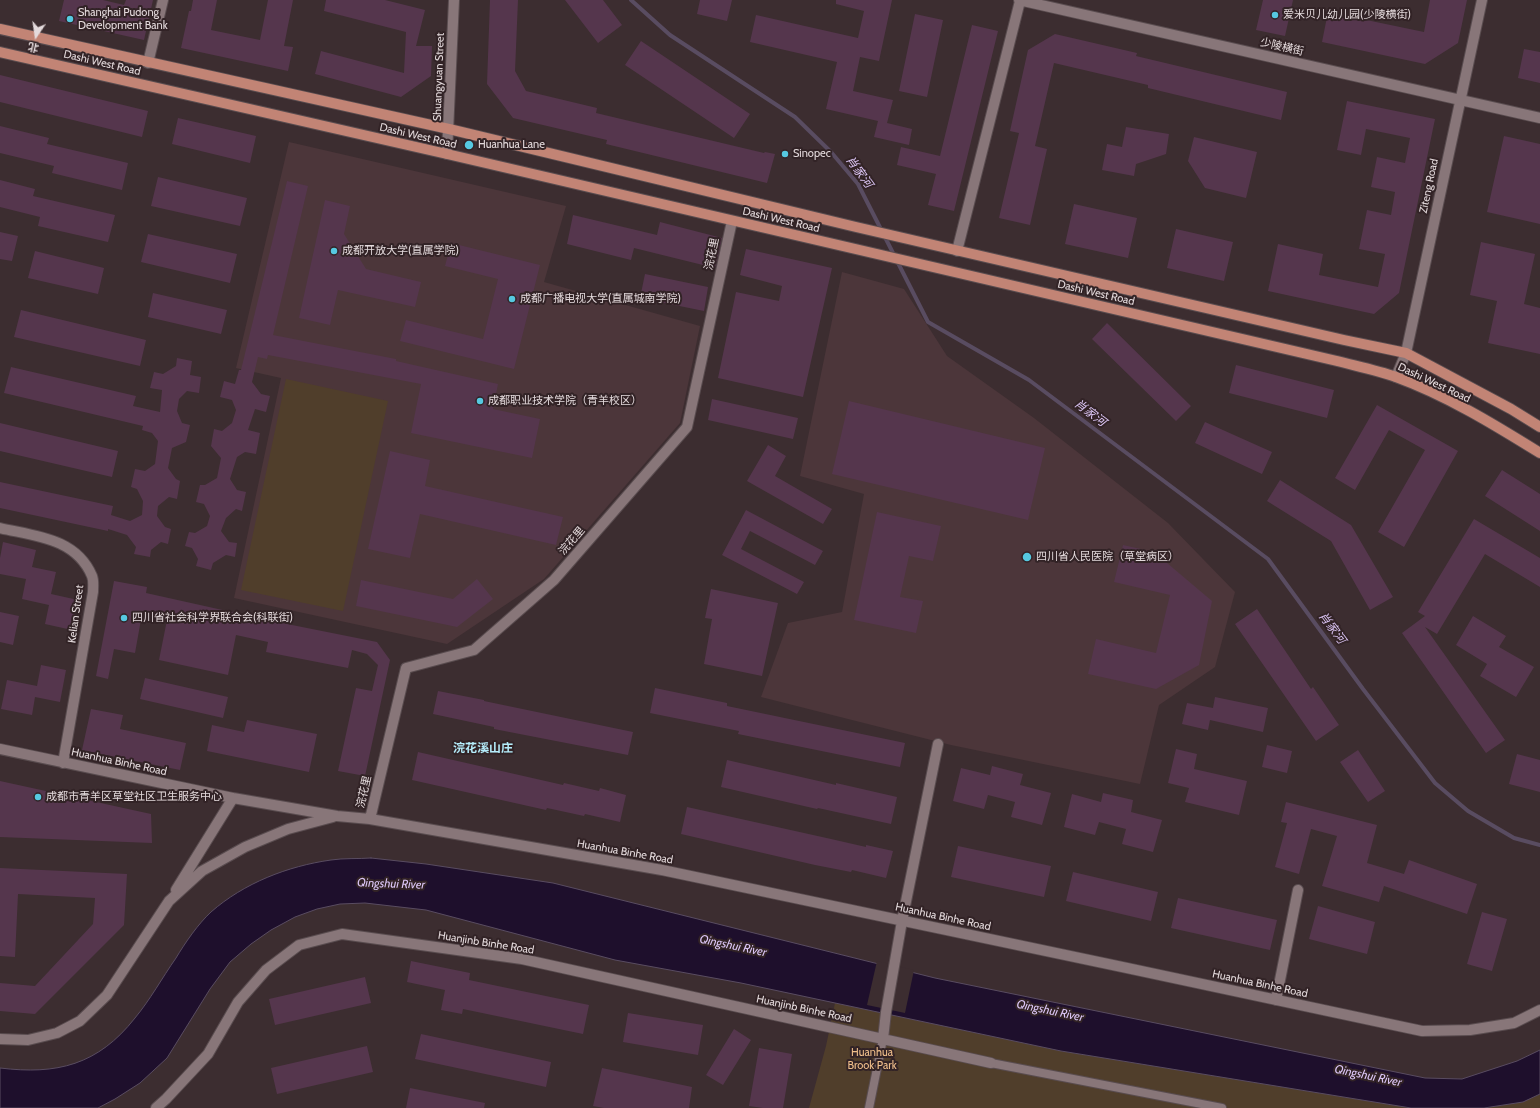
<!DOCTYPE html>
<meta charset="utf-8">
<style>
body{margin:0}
#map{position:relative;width:1540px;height:1108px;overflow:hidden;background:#3c2d30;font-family:Cabin,"Noto Sans SC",sans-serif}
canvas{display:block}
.north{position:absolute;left:16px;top:16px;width:40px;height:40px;-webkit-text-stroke:3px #322326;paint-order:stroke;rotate:193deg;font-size:11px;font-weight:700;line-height:16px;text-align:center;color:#e4dadc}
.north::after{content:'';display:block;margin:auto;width:14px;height:18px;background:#e4dadc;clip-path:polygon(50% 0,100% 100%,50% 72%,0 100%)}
</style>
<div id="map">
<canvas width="1540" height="1108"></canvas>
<div class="north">北</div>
</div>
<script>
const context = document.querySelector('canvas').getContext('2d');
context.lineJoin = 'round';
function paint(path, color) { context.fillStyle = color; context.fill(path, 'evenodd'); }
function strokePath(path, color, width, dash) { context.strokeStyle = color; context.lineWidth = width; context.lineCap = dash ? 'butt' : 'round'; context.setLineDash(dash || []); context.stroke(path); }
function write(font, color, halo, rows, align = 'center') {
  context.font = font + ' Cabin,"Noto Sans SC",sans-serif'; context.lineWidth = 4; context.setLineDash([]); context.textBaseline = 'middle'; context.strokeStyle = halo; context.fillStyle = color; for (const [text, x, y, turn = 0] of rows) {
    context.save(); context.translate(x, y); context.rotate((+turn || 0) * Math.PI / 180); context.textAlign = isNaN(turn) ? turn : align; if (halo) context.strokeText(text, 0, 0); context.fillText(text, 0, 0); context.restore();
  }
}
const built = new Path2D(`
 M289 142 566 206 544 282 700 326 680 423 544 579 447 644 234 598 281 378 236 368Z
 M842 272 904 289 947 356 1034 418 1168 523 1235 592 1215 667 1159 705 1140 784 951 745 761 697 788 623 842 612 864 494 800 476Z`);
const green = new Path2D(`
 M286 379 388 401 343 611 241 590Z
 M835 1003 1061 1051 1411 1108H809L826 1046Z
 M1540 1094V1108H1484L1523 1102Z`);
const water = new Path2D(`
 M371 858 426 864 553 883 935 978 1425 1078 1462 1079 1517 1061 1540 1050V1094L1523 1102 1484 1108H1411L1061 1051 741 983 615 960 426 910 365 903 340 904 317 909 295 917 271 930 251 944 230 962 210 989 167 1058 140 1083 115 1099 98 1108H0V1068C57 1075 98 1065 135 1018 150 1000 162 978 176 958 185 943 198 924 211 912 244 883 288 866 331 860 344 858 358 859 371 858Z`);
const pier = new Path2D(`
 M877 961 914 970 905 1013 867 1005Z`);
const stream = new Path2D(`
 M631 0 670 35 795 117 831 152 858 184 928 322 1029 380 1268 559 1363 689 1435 783 1468 811 1514 838 1540 845`);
const building = new Path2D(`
 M64 0H103L124 5 126 0H153L144 40 59 21Z
 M193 0H217L211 30 260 40 268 0H293L284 46 293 47 288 71 181 48 189 11H191Z
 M326 0H385L425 10 416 46H432L431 76 401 97 315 74 321 51 404 73 406 32 324 11Z
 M490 0H518L515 71 526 91 597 108 596 113 764 153 765 152 775 154 767 183 606 144 607 140 513 118 487 84Z
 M565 0H603L622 25 598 43Z
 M700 0H732L727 21 697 14Z
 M836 0H892L879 61 860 57 853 91 893 100 887 123 912 129 909 145 874 137 878 121 826 109 837 62 750 42 756 15 858 38 864 11 836 4Z
 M1263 0H1293L1285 36 1256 30Z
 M1430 0H1467L1458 43 1425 64 1322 42 1328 12 1424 32Z
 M915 14 943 20 927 97 899 91Z
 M972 25 998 31 954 211 928 205 936 174 897 165 901 147 940 156Z
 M1055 34 1137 53 1136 56 1287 92 1281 120 1148 88V85L1054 63 1035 146 1047 149 1030 225 999 218 1019 133 1010 131 1028 50Z
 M641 41 750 114 734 138 625 65Z
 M1524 49 1540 52V83L1518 78Z
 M0 75 148 111 142 137 0 102Z
 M1347 101 1435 119 1399 293 1374 314 1268 291 1278 244 1323 254 1319 275 1378 287 1385 254 1359 249 1367 210 1391 215 1395 192 1371 187 1377 157 1405 163 1410 138 1366 129 1361 155 1337 150Z
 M178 118 256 136 250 163 172 144Z
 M0 126 49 138 47 144 128 163 122 190 52 173 54 166 0 153Z
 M1126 127 1169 134 1166 154 1136 164 1134 176 1102 170 1107 144 1122 147Z
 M1504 136 1540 144V224L1487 212Z
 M1194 137 1257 152 1246 198 1205 188 1188 161Z
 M158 177 247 198 240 226 151 206Z
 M0 180 35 189 33 196 115 215 108 242 38 226 40 217 0 207Z
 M287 181 308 186 273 335 396 359V361L498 384 493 409 540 419 532 458 411 433 421 384 268 355 267 359 258 357 252 382 261 394 270 396 266 412 255 409 248 430 260 433 256 454 245 452 237 457 230 479 237 490 246 492 242 511 236 509 226 518 221 531 229 542 237 543 235 557 226 555 213 563 211 570 196 566 198 559 192 548 185 546 189 532 195 533 207 526 210 516 204 504 196 502 200 485H205L217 478 221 458 211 446 214 429 222 431 232 423 236 410 232 400 220 397 224 381 235 384 239 370H241Z
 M325 200 350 206 344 234 366 269 421 282 415 307 338 290 330 325 299 318Z
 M1074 204 1137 218 1128 258 1065 244Z
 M573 215 657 235 660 222 722 238 715 268 634 248 631 260 567 244Z
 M1176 229 1233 242 1224 281 1167 268Z
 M0 232 18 236 12 261 0 259Z
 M148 234 237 254 230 283 141 262Z
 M1481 242 1535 254 1524 304 1540 308V354L1488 343 1497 301 1470 295Z
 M451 243 540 265 514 369 400 341 406 320 483 339 498 279 445 266Z
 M746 249 832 268 803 397 718 378 736 292 779 301 782 286 740 275Z
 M35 251 104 268 98 294 28 278Z
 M645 274 708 287 704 311 640 298Z
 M153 293 227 310 221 334 148 317Z
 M21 310 146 340 140 366 14 337Z
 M1107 323 1191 406 1176 421 1092 339Z
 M177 358 192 361 190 375 201 377 199 393 187 391 179 399 177 411 182 423 190 425 186 442 172 448 168 468 176 479 180 481 177 499 169 497 158 506 157 516 165 527 171 529 168 544 161 542 151 550 150 557 134 554 136 547 127 535 108 529V531L0 508V482L113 506 111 515 130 521 142 515 143 501 137 489 131 487 135 469 145 471 155 464 158 441 152 433 142 430 143 426 4 393 11 367 136 396 133 406 160 412 162 390 150 388 154 372 163 374 176 366Z
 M1236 365 1334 390 1327 418 1229 393Z
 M712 399 798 418 793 439 708 420Z
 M849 401 1045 448 1028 520 832 474Z
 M1377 405 1458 451 1404 547 1378 532 1425 450 1389 430 1355 490 1335 478Z
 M1205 422 1272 452 1262 474 1195 443Z
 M0 423 118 451 112 477 0 451Z
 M768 445 786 456 775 476 832 509 823 524 747 481Z
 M390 451 430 460 425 486 563 517 556 545 420 514 410 558 368 549Z
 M1502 470 1540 494V531L1485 496Z
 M1280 480 1351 525 1393 597 1370 610 1331 541 1267 501Z
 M746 510 823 551 815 565 750 531 741 549 804 582 797 594 722 555Z
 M877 512 941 526 933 561 909 556 900 597 923 601 916 633 854 620Z
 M1474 519 1540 558V587L1485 554 1437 634 1425 627 1505 740 1486 753 1402 633 1425 616 1418 612Z
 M3 542 36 550 32 567 56 572 51 594 78 600 72 630 45 624 49 605 22 599 26 579 0 574V558Z
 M1123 545 1154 552 1212 601 1199 665 1156 689 1088 674 1096 639 1156 653 1170 595 1114 582Z
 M477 579 493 599 457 627 356 606 361 580 453 599Z
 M114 581 147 587 146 593 272 621 377 642 390 660 365 776 338 771 356 688 372 691 378 665 367 654 352 650 348 668 266 652 268 642 236 635 228 675 159 660 167 620 142 614 135 653 114 649 108 679 96 676Z
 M711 589 778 603 762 676 704 664 712 619 705 618Z
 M1257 609 1311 689 1313 687 1339 725 1316 741 1235 624Z
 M0 612 19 616 13 645 0 642Z
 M1473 616 1506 636 1499 647 1534 667 1516 697 1480 676 1487 664 1456 645Z
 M41 665 66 670 60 702 35 697 32 715 1 709 7 680 37 686Z
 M145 678 228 697 223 718 140 699Z
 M655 688 727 703V706L905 743 900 767 738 734 739 731 650 713Z
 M438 691 484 700V701L633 732 628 755 494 729V727L433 714Z
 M1215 697 1268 708 1263 732 1210 720 1208 730 1182 724 1187 703 1213 708Z
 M91 709 123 715 120 729 186 743 180 770 82 750Z
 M247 720 317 734 309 772 207 751 212 725 244 732Z
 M1267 745 1292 751 1287 773 1262 767Z
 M1176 749 1197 754 1194 769 1247 781 1239 815 1185 802 1189 788 1168 783Z
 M1358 750 1385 791 1368 802 1340 762Z
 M418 752 563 785 564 783 599 791 600 788 626 795 620 822 585 814 584 816 547 808 546 810 412 780Z
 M1517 754 1540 760V792L1509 784Z
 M727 760 836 785V783L897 797 891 824 818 808 817 809 721 787Z
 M992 766 1023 774 1020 785 1051 793 1042 825 1011 817 1015 802 988 795 984 809 953 801 961 768 990 775Z
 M0 781 151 814 152 843 0 837Z
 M1103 793 1133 800 1131 812 1162 820 1153 852 1122 844 1126 829 1099 822 1095 835 1064 827 1072 794 1101 802Z
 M1286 802 1377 825 1367 863 1404 874 1409 860 1477 884 1467 914 1384 886 1379 902 1322 886 1337 836 1311 829 1299 874 1275 867 1287 823 1281 822Z
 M687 807 831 839 866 847V845L893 851 886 878 852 870 851 872 815 865 681 834Z
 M958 846 1051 866 1044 897 951 877Z
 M0 868 127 874 124 925 35 1014 0 1011V983L35 986 93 924 95 898 18 894 15 957 0 956Z
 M1073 872 1158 892 1151 921 1066 901Z
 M1178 898 1277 920 1270 950 1171 928Z
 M1318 906 1375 922 1367 954 1309 939Z
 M1482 912 1507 919 1492 971 1467 964Z
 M411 961 470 973 469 980 589 1005 583 1034 463 1009 462 1014 441 1010 445 990 407 982Z
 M365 977 371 1003 275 1025 269 999Z
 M628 1013 703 1025 698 1055 623 1042Z
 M734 1029 751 1040 723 1085 706 1075Z
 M421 1034 551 1062 546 1087 415 1059Z
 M367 1046 373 1072 277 1094 271 1068Z
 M759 1048 792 1054 783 1108H763L749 1106Z
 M602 1068 692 1087 689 1108H604L593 1106Z
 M410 1088 485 1103 484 1108H406Z`);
const lane = new Path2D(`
 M991 1063 1222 1108
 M869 1108 883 1039`);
const street = new Path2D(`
 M1019 0 1540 118
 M148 63 163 0
 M957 251 1020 1
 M1396 377 1406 353 1482 0
 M0 528C35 536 76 538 92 576 94 581 93 587 93 592L63 763
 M0 749 233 798 337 816 370 819 662 870 1127 968 1422 1031 1470 1030 1514 1023 1540 1010
 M370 819 406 668 474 650 554 580 687 427 732 221
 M176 890 233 798
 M1276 1000 1298 890
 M0 1039 28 1040 57 1033 80 1021 107 995 169 901 202 871 245 847 288 829 333 817
 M883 1039 886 1012 902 921 938 744
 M156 1108 166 1099 208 1054 238 1002 266 970 299 945 342 934 522 959 991 1063`);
const secondary = new Path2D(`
 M447 154 454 0`);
const primary = new Path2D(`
 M0 29 449 129 856 227 1344 340 1406 353 1511 409 1540 427
 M0 52 447 154 1337 361C1356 366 1377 370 1396 377 1446 395 1495 425 1540 453`);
const markers = [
 [1275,15,4,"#56c9e1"],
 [70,19,4,"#56c9e1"],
 [469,145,5,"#56c9e1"],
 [785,154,4,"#56c9e1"],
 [334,251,4,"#56c9e1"],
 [512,299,4,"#56c9e1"],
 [480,401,4,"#56c9e1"],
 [1027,557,5,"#56c9e1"],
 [124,618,4,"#56c9e1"],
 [38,797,4,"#56c9e1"]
];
const poiNames = [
 ["Shanghai Pudong",78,13],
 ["Development Bank",78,26],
 ["爱米贝儿幼儿园(少陵横街)",1283,15],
 ["Huanhua Lane",478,145],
 ["Sinopec",793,154],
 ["成都开放大学(直属学院)",342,251],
 ["成都广播电视大学(直属城南学院)",520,299],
 ["成都职业技术学院（青羊校区）",488,401],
 ["四川省人民医院（草堂病区）",1036,557],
 ["四川省社会科学界联合会(科联街)",132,618],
 ["成都市青羊区草堂社区卫生服务中心",46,797]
];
const streetNames = [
 ["少陵横街",1282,47,13],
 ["Dashi West Road",102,63,13],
 ["Shuangyuan Street",439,77,-88],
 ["Dashi West Road",418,136,13],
 ["Ziteng Road",1429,186,-78],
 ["Dashi West Road",781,220,13],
 ["浣花里",712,254,-78],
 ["Dashi West Road",1096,293,13],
 ["Dashi West Road",1434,383,25],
 ["浣花里",572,541,-49],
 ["Kelian Street",76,614,-82],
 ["Huanhua Binhe Road",119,762,12],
 ["浣花里",364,792,-77],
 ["Huanhua Binhe Road",625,852,10],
 ["Huanhua Binhe Road",943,917,12],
 ["Huanjinb Binhe Road",486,943,9],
 ["Huanhua Binhe Road",1260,984,12],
 ["Huanjinb Binhe Road",804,1009,12]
];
const parkNames = [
 ["Huanhua",872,1053],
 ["Brook Park",872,1066]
];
const waterNames = [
 ["肖家河",859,172,54],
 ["肖家河",1090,413,37],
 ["肖家河",1332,628,53],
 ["Qingshui River",391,884,2],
 ["Qingshui River",733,946,12],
 ["Qingshui River",1050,1011,12],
 ["Qingshui River",1368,1076,12]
];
const neighbourhoodNames = [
 ["浣花溪山庄",483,748]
];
paint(built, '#4c363a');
paint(green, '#503e2b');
paint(water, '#1e0f2c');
strokePath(water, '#594c61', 1);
paint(pier, '#3c2d30');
strokePath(stream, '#594c61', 4);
paint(building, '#55364d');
strokePath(lane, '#594c4f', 10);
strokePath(street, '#594c4f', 12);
strokePath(secondary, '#594c4f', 12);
strokePath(primary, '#594c4f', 12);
strokePath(lane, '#887679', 8);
strokePath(street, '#887679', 10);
strokePath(secondary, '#887679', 10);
strokePath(primary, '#c28475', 10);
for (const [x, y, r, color] of markers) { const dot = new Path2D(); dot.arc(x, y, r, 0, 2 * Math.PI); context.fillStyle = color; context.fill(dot); strokePath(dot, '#322326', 1.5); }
write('11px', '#e4dadc', '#322326', poiNames, 'left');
write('11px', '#e4dadc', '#322326', streetNames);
write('11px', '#f0bf8b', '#322326', parkNames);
write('italic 12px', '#dcc6f6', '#322326', waterNames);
write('bold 12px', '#b5edfb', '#322326', neighbourhoodNames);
</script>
